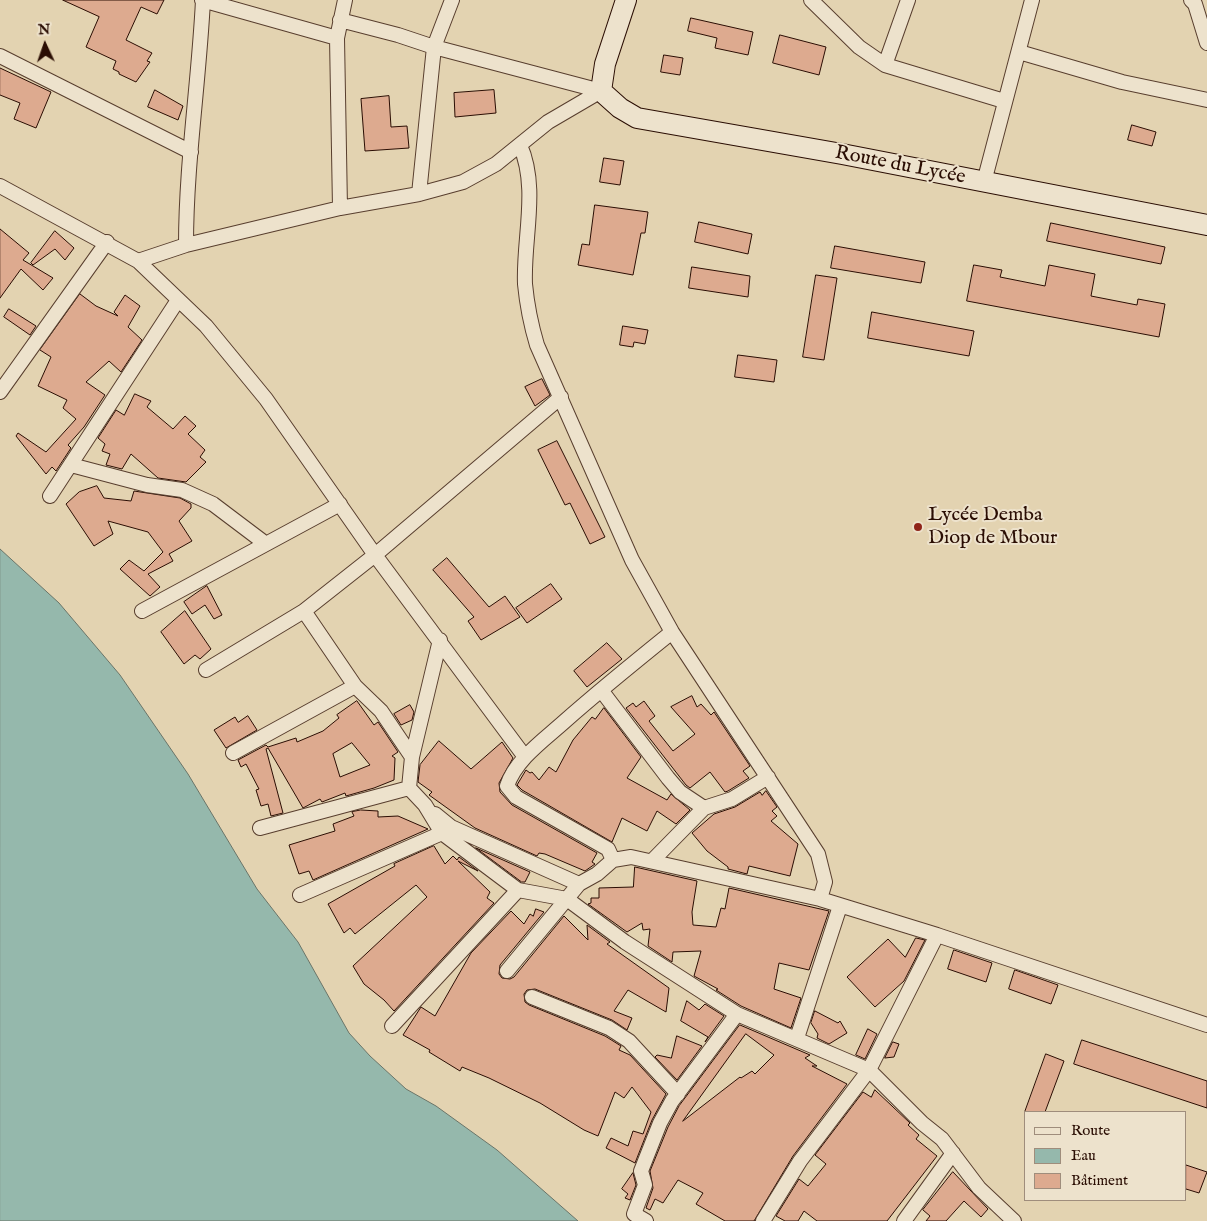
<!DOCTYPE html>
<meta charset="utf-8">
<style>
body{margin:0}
#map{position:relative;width:1207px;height:1221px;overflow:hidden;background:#e3d3b1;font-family:"IM FELL English",serif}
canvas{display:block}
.legend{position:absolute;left:1024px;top:1111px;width:162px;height:90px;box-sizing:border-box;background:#ede2cc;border:1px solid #9f8d7c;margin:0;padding:6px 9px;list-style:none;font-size:15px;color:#2a0d03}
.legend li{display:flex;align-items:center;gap:10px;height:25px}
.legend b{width:25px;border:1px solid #9f8d7c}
.north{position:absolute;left:20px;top:20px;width:50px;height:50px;-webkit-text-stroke:4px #ede2cc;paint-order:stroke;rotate:357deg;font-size:14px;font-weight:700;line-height:20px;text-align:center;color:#2a0d03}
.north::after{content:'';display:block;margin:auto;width:18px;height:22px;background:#2a0d03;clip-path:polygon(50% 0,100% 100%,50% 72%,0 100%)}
</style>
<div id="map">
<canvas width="1207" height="1221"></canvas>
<ul class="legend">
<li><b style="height:6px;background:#ede2cc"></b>Route</li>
<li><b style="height:14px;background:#95b8ac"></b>Eau</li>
<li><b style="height:14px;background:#ddaa8f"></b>Bâtiment</li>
</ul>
<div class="north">N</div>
</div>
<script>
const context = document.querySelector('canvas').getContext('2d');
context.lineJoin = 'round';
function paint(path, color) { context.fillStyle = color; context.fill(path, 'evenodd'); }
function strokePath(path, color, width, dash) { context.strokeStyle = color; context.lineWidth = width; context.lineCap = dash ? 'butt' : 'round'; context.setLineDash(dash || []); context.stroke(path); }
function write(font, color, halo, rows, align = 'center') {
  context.font = font + ' "IM FELL English",serif'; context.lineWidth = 4; context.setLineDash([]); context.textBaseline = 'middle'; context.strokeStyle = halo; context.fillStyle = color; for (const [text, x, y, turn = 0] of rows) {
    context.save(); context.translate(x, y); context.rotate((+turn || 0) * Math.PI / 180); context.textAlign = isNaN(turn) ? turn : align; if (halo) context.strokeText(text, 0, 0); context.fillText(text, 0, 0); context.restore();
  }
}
const water = new Path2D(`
 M0 549 59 603 120 675 188 774 257 889 298 942 349 1033 370 1056 406 1089 436 1106 497 1150 578 1221H0Z`);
const building = new Path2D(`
 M63 0H164L157 14 141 7 126 40 152 53 147 61 150 62 136 82 119 74V72L113 69 116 61 86 47 99 17Z
 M691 18 753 32 748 55 715 48 717 38 688 31Z
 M780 35 826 47 819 75 773 63Z
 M664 55 683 58 680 75 661 72Z
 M0 68 51 92 36 128 14 119 20 103 0 95Z
 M155 90 183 106 178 120 148 107Z
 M494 90 496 113 455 117 454 93Z
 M389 96 391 127 407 126 409 148 365 151 361 99Z
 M1132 125 1156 132 1152 146 1128 140Z
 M604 158 624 161 620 185 600 182Z
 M595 205 648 212 645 233H641L633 275 578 265 582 244 589 245Z
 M699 222 752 234 748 254 695 242Z
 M1051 223 1165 247 1161 264 1047 241Z
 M0 229 29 253 23 260 53 278 43 290 21 269 0 298Z
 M55 231 74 248 65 260 55 249 33 265 31 263Z
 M835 246 925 262 921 283 831 268Z
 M974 265 1002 270 1000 277 1045 286 1049 265 1095 274 1091 296 1137 305 1138 299 1165 304 1159 337 967 301Z
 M692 267 750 276 748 297 689 288Z
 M816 275 837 278 824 360 803 357Z
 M80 294 96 306 118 316 114 312 125 295 140 306 128 327 142 340 121 372 109 361 86 382 105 395 84 427 68 445 71 448 56 471 52 467 46 474 16 436 18 433 46 452 76 419 63 408 67 400 38 386 51 357 40 350Z
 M9 309 36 326 30 335 4 317Z
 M872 312 974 331 969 356 868 338Z
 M623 326 648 330 645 344 634 342 633 347 620 345Z
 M738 355 777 360 774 382 735 377Z
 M542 379 550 395 535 406 525 387Z
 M135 394 151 401 147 407 173 429 185 416 196 426 188 434 205 450 200 457 206 462 186 482 158 478 131 454 122 469 106 465 110 454 102 451 105 444 98 438 116 410 124 415Z
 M557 441 605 537 590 544 570 503 565 505 538 450Z
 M97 486 104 498 131 501 134 491 180 498 191 504V508L179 521 192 541 169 554 173 561 148 574 160 587 150 596 120 569 129 560 144 571 163 552 148 532 108 521 113 534 94 546 66 504 79 492Z
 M447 558 489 607 505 596 520 617 481 640 468 621 474 617 433 570Z
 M551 584 562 599 527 623 516 608Z
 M207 586 222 615 214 619 205 605 192 614 184 602Z
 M185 611 211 649 200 659 195 655 184 664 161 632Z
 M607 643 622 659 587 687 574 671Z
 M692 696 697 707 701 704 711 715 714 712 750 766 743 771 749 778 728 791 725 792 710 772 690 788 686 785 626 708 633 703 636 707 644 701 655 716 649 721 673 751 695 734 671 707Z
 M357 701 374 725 378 722 398 752 392 756 395 758 394 780 374 788 346 796 345 793 322 802 320 799 303 808 268 748 266 749 283 813 271 816 268 804 261 806 256 790 259 789 246 764 241 767 238 760 266 745 268 747 296 738 297 742 323 731 339 718 337 715ZM352 743 370 765 340 777 333 754Z
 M410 705 414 712 412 720 401 725 394 714Z
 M604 708 641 757 627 778 667 800 671 794 690 810 676 824 657 811 647 831 622 818 612 842 522 790 517 785 526 770 530 773 532 772 539 780 549 767 556 772 573 740 592 717 595 719Z
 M248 716 257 730 226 748 214 730 235 717 238 722Z
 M439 741 471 769 502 742 513 758 499 783 500 792 512 805 597 853 592 862 595 864 585 871 545 854 539 853 537 856 475 828 429 795 432 792 418 782 420 765Z
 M766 791 777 807 772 811 777 816 771 821 798 844 790 876 749 866 747 874 728 869V867L707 851 692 833 714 814 735 807 760 792 762 795Z
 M361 810 378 811V817L398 816 428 829 313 880 309 871 299 874 289 845 335 831 333 824 354 816 352 812Z
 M434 846 445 864 453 856 457 860 459 857 478 871 458 861 490 892 487 898 494 903 394 1011 384 1000 364 984 353 966 427 897 416 885 355 934 350 928 344 933 328 904 395 866 394 864Z
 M476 848 530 872 525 882H522Z
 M635 867 697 881 692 912 693 925 716 927 721 908 725 909 729 888 829 911 809 970 779 963 774 989 801 998 791 1028 741 1006 716 990 718 989 694 976 701 951 673 952 672 962 648 946 650 929 643 930 642 923 627 932 588 904 591 903V898H599V888L633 887Z
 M536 909 544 912 500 965 499 974 502 978 510 979 514 977 564 916 588 940 587 925 610 942 607 944 669 988 666 1012 628 990 614 1011 632 1018 627 1030 612 1020 535 989 527 990 524 994 525 1002 529 1005 605 1036 621 1046 619 1050 630 1055 666 1094 652 1120 635 1163 606 1148 611 1138 628 1146 633 1131 643 1134 651 1112 632 1087 624 1098 615 1092 598 1136 584 1130 540 1103 489 1078 462 1067 460 1071 429 1052 430 1050 403 1035 421 1007 435 1016 471 953 511 911 524 924 530 914 533 916Z
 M916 938 925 940 904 981 875 1007 847 977 888 939 905 957Z
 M954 950 992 963 986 982 948 969Z
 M1015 970 1058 985 1051 1004 1009 989Z
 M687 1001 699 1010 705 1004 724 1016 705 1042 708 1037 681 1021Z
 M815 1011 838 1023 840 1021 847 1033 829 1044 817 1038 818 1034 811 1023Z
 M740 1025 810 1055 805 1058 817 1066H812L847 1084 793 1156 754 1221H725L696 1204 703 1193 678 1180 663 1203 655 1199 650 1210 646 1208 653 1188 650 1171 668 1127 679 1106ZM746 1034 774 1055 755 1074 752 1071 741 1078 740 1077 683 1121Z
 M868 1029 877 1034 865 1059 856 1055Z
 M677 1036 702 1046 677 1080 655 1057 657 1055 671 1058Z
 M1082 1040 1207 1081V1108L1074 1064Z
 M893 1042 899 1044 894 1057 885 1058Z
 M1046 1054 1064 1061 1045 1112H1025Z
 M875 1090 910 1123 908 1125 919 1135 916 1139 937 1156 887 1221H817L804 1211 798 1221H785L776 1216 799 1179 808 1186 826 1164 815 1155 863 1092 871 1097Z
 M1186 1165 1207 1172 1199 1193 1186 1189Z
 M953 1172 988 1209 981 1217 964 1201 946 1221H926L930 1216 923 1210Z
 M633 1173 636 1185 630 1200 625 1198 628 1194 622 1189Z`);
const minor = new Path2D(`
 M202 0 337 38
 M811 0 859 47 885 65 1004 101
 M1191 0 1195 4 1207 43
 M340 20 398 35 434 47 601 91
 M1019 52 1122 82 1207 100
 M0 56 191 152
 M885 65 908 0
 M520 145C539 188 523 239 525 284 527 305 531 325 537 345L632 560 672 632 818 854 825 882 820 899
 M984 182 1032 0
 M0 186 138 261 206 326 266 399 375 555 525 757
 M419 194 434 47 452 0
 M340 208 337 38 345 0
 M186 245C186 163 199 82 203 0
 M138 261 186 245 340 208 419 194 463 182 496 164 548 122 601 91
 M0 392 107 242
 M71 465 147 485 182 490 213 504 266 544
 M50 496 178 300
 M142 611 340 504
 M304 611 355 686 381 711 412 757 409 788 425 805 442 833 518 890 567 899 625 942 737 1014 869 1070 922 1123 942 1139 979 1188 1014 1221
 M206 670 304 611 375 555 561 397
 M601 690 668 778 680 792 704 808 732 799 768 777
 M233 753 355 686
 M412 757 440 640
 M435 814 451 827 579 884
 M260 828 409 788
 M613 860 608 849 516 797 507 786C516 759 544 740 565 721 600 690 636 661 672 632
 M653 860 704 808
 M300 895 442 833
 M507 971 579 884 597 874 613 860 631 857 820 899 937 935 1207 1025
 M532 997 609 1028 629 1041 678 1094
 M392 1026 518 890
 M797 1038 840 906
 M646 1221 634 1214 645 1185 641 1171 660 1123 672 1101 737 1014
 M763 1221 800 1161 869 1070 937 935
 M904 1221 953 1153`);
const secondary = new Path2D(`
 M626 0 605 64 601 91 620 108 637 118 842 154 1207 225`);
const markers = [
 [918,527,5,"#8f2418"]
];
const streetNames = [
 ["Route du Lycée",900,166,11]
];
const poiNames = [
 ["Lycée Demba",928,516],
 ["Diop de Mbour",928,539]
];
paint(water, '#95b8ac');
strokePath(water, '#6a7468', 1);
paint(building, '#ddaa8f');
strokePath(building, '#2a0d03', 1);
strokePath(minor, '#583e2e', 16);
strokePath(secondary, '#2a0d03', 22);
strokePath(minor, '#ede2cc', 14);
strokePath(secondary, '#ede2cc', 20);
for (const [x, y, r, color] of markers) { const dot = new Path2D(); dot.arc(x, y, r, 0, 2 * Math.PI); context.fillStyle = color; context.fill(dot); strokePath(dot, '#ede2cc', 2); }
write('20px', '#2a0d03', '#ede2cc', streetNames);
write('20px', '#2a0d03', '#ede2cc', poiNames, 'left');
</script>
